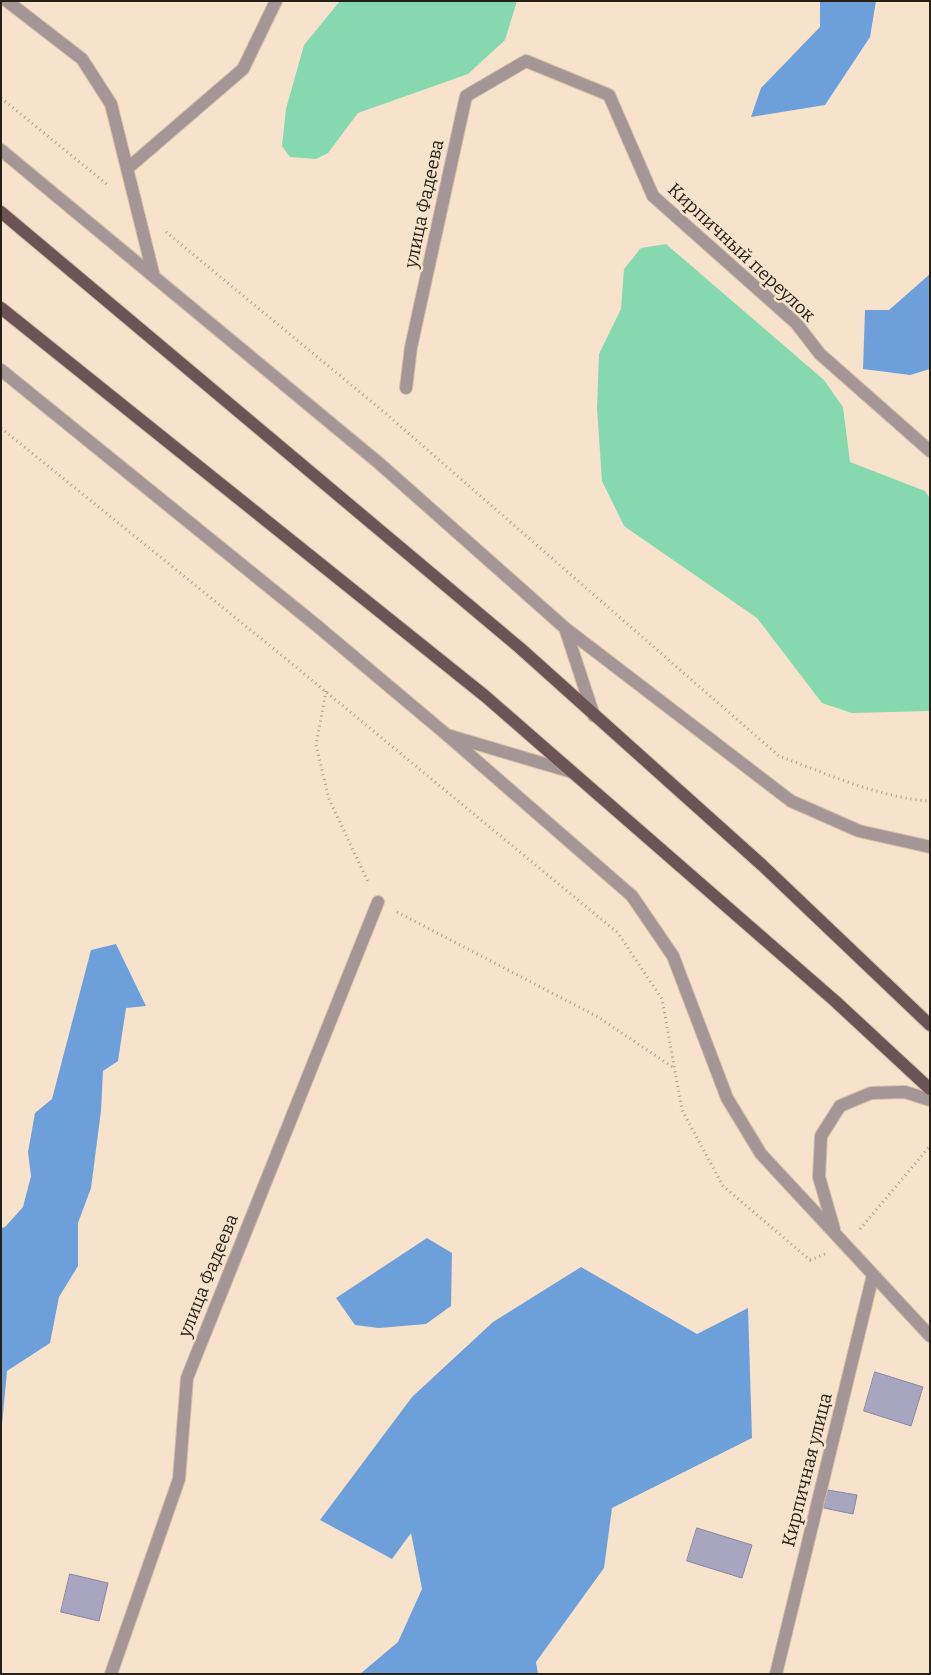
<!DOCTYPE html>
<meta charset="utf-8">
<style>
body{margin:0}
#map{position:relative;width:931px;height:1675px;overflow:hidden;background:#f7e3cb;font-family:Bitter,serif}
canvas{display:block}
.frame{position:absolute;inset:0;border:2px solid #272017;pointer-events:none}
</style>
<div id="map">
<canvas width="931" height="1675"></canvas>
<div class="frame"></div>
</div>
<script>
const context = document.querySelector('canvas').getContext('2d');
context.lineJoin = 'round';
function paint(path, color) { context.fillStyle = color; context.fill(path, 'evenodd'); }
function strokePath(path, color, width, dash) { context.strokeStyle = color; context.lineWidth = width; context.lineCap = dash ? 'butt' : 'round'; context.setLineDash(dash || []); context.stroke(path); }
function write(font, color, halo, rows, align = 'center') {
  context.font = font + ' Bitter,serif'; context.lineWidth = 5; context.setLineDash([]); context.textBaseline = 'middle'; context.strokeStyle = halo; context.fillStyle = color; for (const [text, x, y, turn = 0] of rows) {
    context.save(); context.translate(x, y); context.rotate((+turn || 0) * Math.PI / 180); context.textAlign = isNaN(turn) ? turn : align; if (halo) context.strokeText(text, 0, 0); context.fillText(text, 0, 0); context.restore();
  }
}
const green = new Path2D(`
 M340 1H517L505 40 468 74 358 113 328 153 316 159 290 157 282 146 286 109 304 45Z
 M666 244 824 380 843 407 850 462 925 491 930 499V711L852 713 822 703 757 618 624 526 602 481 597 408 599 354 621 309 624 269 641 248Z`);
const water = new Path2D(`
 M820 1H876L870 37 825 105 751 117 761 88 820 27Z
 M930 274V369L910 375 863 369 865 310H889Z
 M116 944 146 1006 126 1008 118 1061 103 1071 101 1111 91 1188 78 1223V1266L59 1297 50 1343 7 1371 1 1435V1228L5 1227 23 1207 31 1176 28 1152 35 1113 52 1099 91 950Z
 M427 1238 452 1253 451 1306 426 1324 379 1328 355 1325 336 1298Z
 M581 1267 697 1334 748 1308 752 1438 612 1508 604 1568 536 1662 538 1674H360L398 1642 422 1589 411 1533 392 1559 320 1520 412 1397 493 1322Z`);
const building = new Path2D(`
 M875 1372 923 1387 911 1426 864 1411Z
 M828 1490 857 1495 853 1514 824 1508Z
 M697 1528 752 1545 742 1578 687 1561Z
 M70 1574 108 1583 99 1621 61 1612Z`);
const path = new Path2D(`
 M1 98 109 186
 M166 232 384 412 779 756C825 773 880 798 930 801
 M1 428 274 649 618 933 662 999 682 1110 723 1186 810 1260 825 1254
 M326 691 316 745 329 799 369 884
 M397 912 598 1017 674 1068
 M860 1229 930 1146`);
const minor = new Path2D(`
 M7 1 82 59 111 104 154 277
 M1 150 380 464 565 628 791 801 859 831 930 847
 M128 168 243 69 276 1
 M1 370 316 625 447 735 572 772
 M406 388 411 347 466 96 526 61 609 95 653 196 796 323 820 354 930 451
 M565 628 594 716
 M447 735 632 896 673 956 727 1098 761 1154 930 1336
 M834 1229 819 1177 821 1136 840 1106 871 1093 905 1092 930 1100
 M111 1674 179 1479 187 1378 378 902
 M776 1674 873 1275`);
const major = new Path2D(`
 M1 212 520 648 762 865 930 1025
 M1 308 485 696 835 1001 930 1089`);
const streetNames = [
 ["улица Фадеева",425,204,-78],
 ["Кирпичный переулок",741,253,43],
 ["улица Фадеева",209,1276,-68],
 ["Кирпичная улица",808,1470,-76]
];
paint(green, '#86d8af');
paint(water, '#6da0da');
paint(building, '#a7a5c0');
strokePath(building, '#8886a0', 1);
strokePath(minor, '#d2c0ab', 14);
strokePath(major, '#d2c0ab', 14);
strokePath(path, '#ab9b89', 3, [1, 4]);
strokePath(minor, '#a49596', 12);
strokePath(major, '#6c5355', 12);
write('18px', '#272017', '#f7e3cb', streetNames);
</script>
